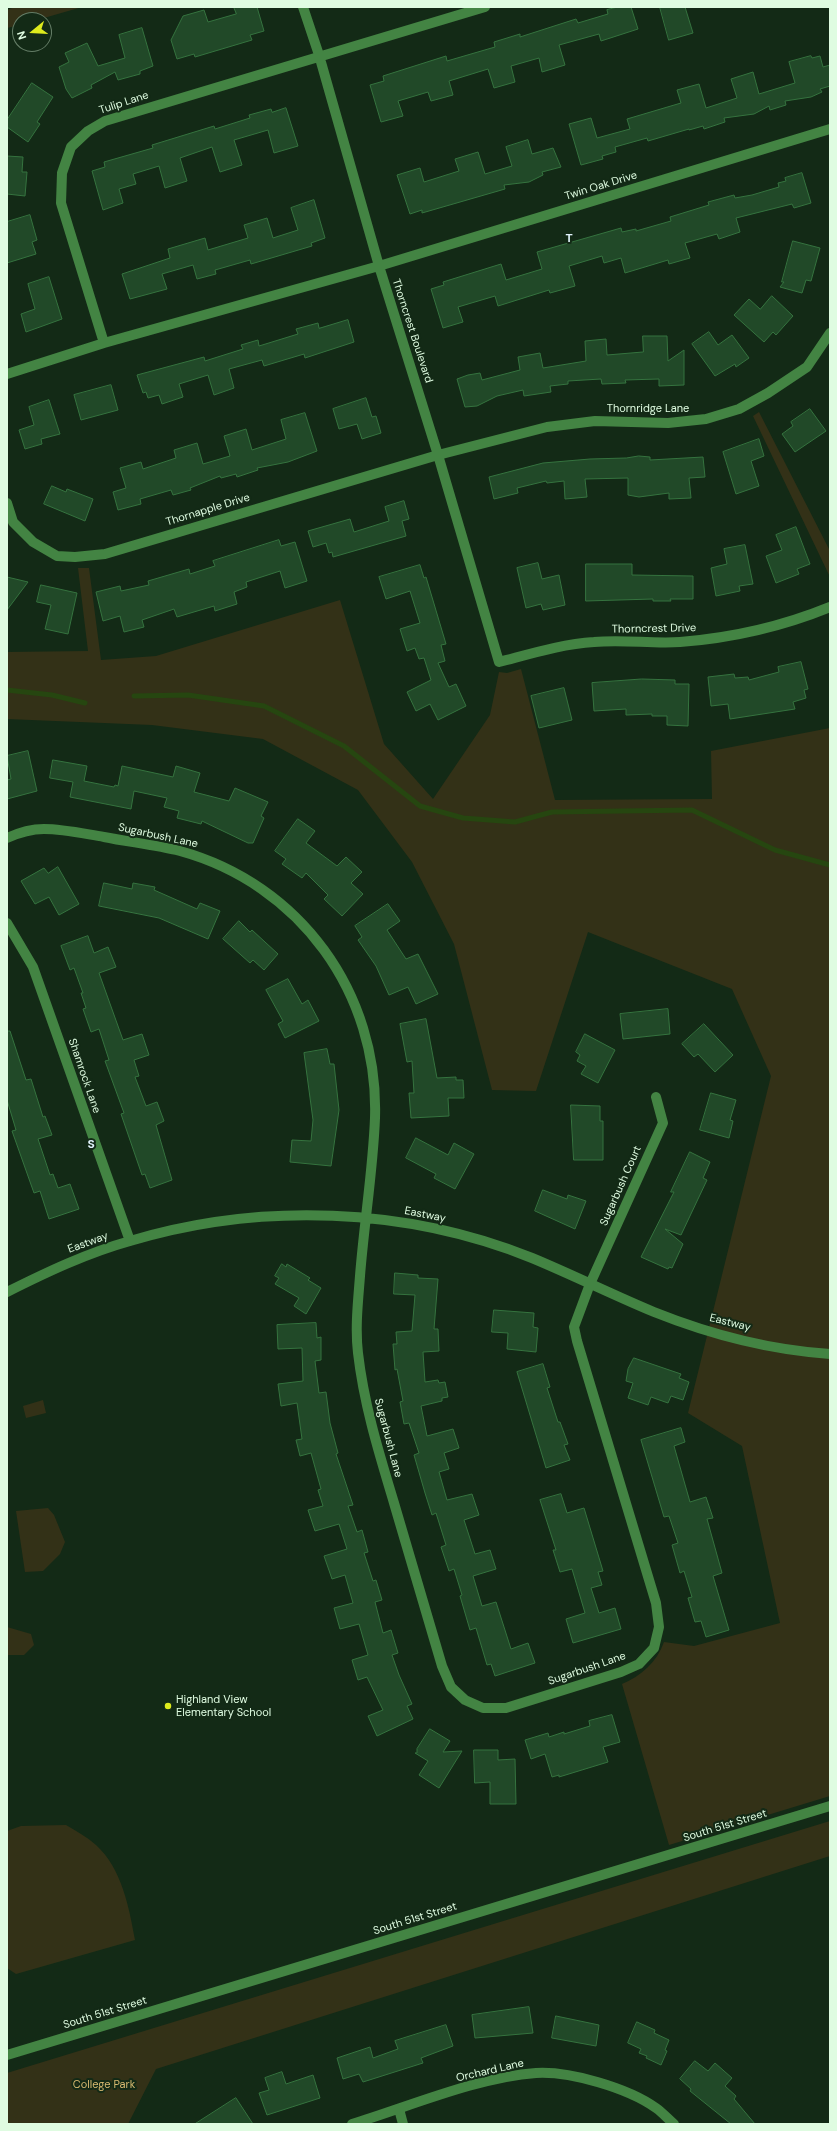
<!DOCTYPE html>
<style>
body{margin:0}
#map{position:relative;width:837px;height:2131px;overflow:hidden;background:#132a16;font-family:"DM Sans",sans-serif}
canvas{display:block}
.frame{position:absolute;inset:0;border:8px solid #dffce1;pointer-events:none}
.north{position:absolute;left:12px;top:12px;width:40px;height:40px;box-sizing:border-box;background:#132a16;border:1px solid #657e67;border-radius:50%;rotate:252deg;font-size:11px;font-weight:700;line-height:16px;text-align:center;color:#dffce1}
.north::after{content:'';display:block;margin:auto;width:14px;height:18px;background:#deeb1d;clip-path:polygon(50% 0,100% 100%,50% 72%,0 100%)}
</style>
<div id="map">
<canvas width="837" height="2131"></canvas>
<div class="frame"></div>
<div class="north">N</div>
</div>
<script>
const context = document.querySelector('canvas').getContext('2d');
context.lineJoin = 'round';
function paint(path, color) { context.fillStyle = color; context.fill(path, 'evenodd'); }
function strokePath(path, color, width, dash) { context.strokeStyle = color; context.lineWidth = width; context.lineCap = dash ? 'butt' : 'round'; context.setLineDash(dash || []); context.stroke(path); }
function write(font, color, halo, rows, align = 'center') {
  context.font = font + ' "DM Sans",sans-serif'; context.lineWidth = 4; context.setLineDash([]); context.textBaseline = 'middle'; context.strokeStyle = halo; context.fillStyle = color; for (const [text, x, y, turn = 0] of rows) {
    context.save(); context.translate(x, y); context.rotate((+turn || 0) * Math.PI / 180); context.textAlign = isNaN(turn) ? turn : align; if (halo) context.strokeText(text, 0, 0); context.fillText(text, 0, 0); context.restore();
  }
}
const green = new Path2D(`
 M15 7H82L37 20H20V25L7 28V10Z
 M759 412 830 551V577L753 416Z
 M78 568H89L101 660 156 656 340 600 384 744 433 799 490 715 499 672 507 673 521 669 555 800 712 799 711 751 830 728V1796L669 1845 622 1684C641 1676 657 1662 664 1642L694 1646 780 1623 742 1446 688 1413 771 1076 732 989 588 932 536 1091 492 1090 454 944 412 862 358 790 263 739 152 725 7 719V652L88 651Z
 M43 1400 46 1413 26 1418 23 1406Z
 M48 1508 54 1515 65 1542 60 1554 43 1571 25 1572 16 1511Z
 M7 1627 31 1634 34 1645 24 1655H7Z
 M830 1821V1856L156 2069 128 2124H7V2073Z
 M66 1825C76 1831 87 1837 96 1845 122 1869 129 1907 135 1940L16 1974 7 1968V1831L21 1826Z`);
const stream = new Path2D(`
 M7 690 52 695 85 703
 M134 696 188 695 264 706 344 746 420 806 463 818 515 822 552 812 692 810 775 850 830 865`);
const building = new Path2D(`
 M234 7H257L264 31 250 35 252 40 195 57 194 54 177 59 171 40 183 16 204 10 208 22 236 14Z
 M618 7H631L638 29 601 41 599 34 559 45 565 65 542 72 539 58 511 66 515 82 494 88 488 69 449 81 453 95 431 101 428 92 398 101 403 116 381 122 370 85 384 81 383 76 446 56 447 61 495 47 494 42 520 34V37L576 19 578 23 608 14 607 10Z
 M660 7H685L693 33 669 40Z
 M142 28 153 66 140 71V74L118 80 115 72 91 85 92 88 72 98 66 89 59 67 69 62 65 53 87 43 98 66 125 58 119 35Z
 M811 56 812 58 820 56 823 67 830 65V86L820 89 822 92 811 97 785 101 786 105 770 110 769 106 754 114 724 118 725 122 704 129 703 126 689 130V129L648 141 647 138 615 147 616 152 602 156 603 159 581 165 569 124 591 118 597 138 630 129 627 119 681 103 677 90 699 84 706 108 737 98 731 79 753 72 759 94 795 83 789 62Z
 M32 83 53 97 37 122 40 124 28 142 7 127V120Z
 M286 108 298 146 274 153 268 130 234 140 242 165 220 172 212 147 180 158 187 181 165 188 159 166 133 174 136 184 119 189 123 203 103 210 92 171 105 167 104 162 153 148 152 145 214 126 215 129 250 118 249 115 271 109 272 112Z
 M528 140 532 154 553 148 561 167 542 172 543 175 529 182 504 185 505 189 422 213V210L410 214 397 175 420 168 424 182 459 171 455 159 478 152 485 174 512 166 506 147Z
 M7 156 23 157 22 172H27L25 196 7 194Z
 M802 173 811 203 794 208 792 204 736 218 740 232 719 239 717 234 685 243 690 258 669 264 668 260 625 273 621 258 604 263 602 256 569 266 575 286 550 293 549 290 498 306 495 296 458 307 463 322 443 328 431 289 444 285 443 282 501 264 506 280 542 269 537 252 621 228 622 232 636 229V231L671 221 670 217 709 205 708 202 734 195 735 198 752 195 779 187 778 183 786 181 785 178Z
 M314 200 325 238 311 243 312 246 251 264 250 260 215 270 216 274 197 279 193 265 162 274 167 289 130 299 122 274 170 258 168 249 205 238 208 250 248 238 244 225 267 218 273 238 298 230 291 208Z
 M30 215 37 240 32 242 36 254 7 263V222Z
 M793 241 820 248 811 281 806 280 802 293 780 287 784 282H782Z
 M49 277 62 319 26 332 21 314 35 309 28 284Z
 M772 296 793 316 776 335 773 332 764 342 734 315 749 299 760 309Z
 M348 320 354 342 305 358 304 354 264 366 262 360 229 369 234 388 214 395 208 375 179 384 183 397 162 404 159 395 148 398 146 392 143 393 137 375 204 357 205 361 243 349 241 345 258 340 259 346 298 334 296 329 318 323 319 328Z
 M709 332 718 345 732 335 749 358 736 367 735 364 715 376 692 344Z
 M643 336H667L668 361 684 350V385L659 386V379L625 380 626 383 602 384 601 379 568 381V384L550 386 551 392 524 396 523 390 497 396 477 406 465 407 457 379 468 375 480 373 482 380 520 370 518 357 540 353 543 368 586 361 585 341 606 339 607 355 643 352Z
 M111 385 118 410 81 420 74 395Z
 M366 398 372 417 376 416 381 433 362 439 357 424 339 429 333 409Z
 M49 400 60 434 41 439 42 444 25 449 19 430 34 425 29 407Z
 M810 409 826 431 795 452 782 434 793 426 791 422Z
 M305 413 317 451 288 462 257 468 258 470 237 477 236 474 221 478 220 476 190 488 191 490 173 495 171 490 140 499 141 504 118 510 113 492 126 488 120 468 141 462 143 469 176 458 174 450 197 443 203 464 230 456 224 436 246 429 252 450 286 439 281 420Z
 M759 439 764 456 751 461 759 486 736 494 723 452Z
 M639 456 650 457V460L703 457 705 477 689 478 691 498 669 499V493L639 497 628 495V478L585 479 587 497 565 499 564 481 547 483 546 481 517 488 518 493 494 499 489 477 543 463 590 459 626 458Z
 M52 486 66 492 67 489 93 499 85 521 44 504Z
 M404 501 409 519 402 521 406 536 333 557 332 552 329 553 326 543 313 547 308 531 350 519 354 532 389 521 385 507Z
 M796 527 810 564 797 569 799 574 776 583 766 556 782 550 776 535Z
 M279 540 281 546 295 542 307 581 285 588 280 571 246 582 247 587 234 592 237 604 215 611 214 606 177 617 174 609 142 620 144 627 124 632 120 616 103 621 96 592 120 586 121 591 149 585 148 581 189 569 190 574 215 566 213 561Z
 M745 545 753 584 739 586 740 591 716 596 711 568 727 564 724 549Z
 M538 563 542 579 559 575 565 605 543 610 541 604 526 608 517 568Z
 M586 564H632V575L693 576V599H670L671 601H653V599L586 601Z
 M420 565 424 578 426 577 446 644 441 645 445 661 438 663 449 687 456 684 466 706 438 720 430 704 416 711 407 692 431 680 424 658 419 659 415 648 407 651 400 629 420 623 410 591 386 599 379 577Z
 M7 577 28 582 7 610Z
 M41 585 77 593 68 634 45 629 51 605 37 602Z
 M801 662 808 689 804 690 806 698 793 702 795 709 730 719 728 704 711 706 708 677 734 674 735 678 748 677 749 680 779 672 778 667Z
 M642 679 675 680V684H689L688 726 667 725V716H652V714L626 715V709L594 711 592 683Z
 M564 688 572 720 539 728 531 696Z
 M28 751 37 791 7 799V780L11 779 7 756Z
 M53 760 87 766 84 781 114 787 115 785 118 786 122 766 173 777 176 766 200 773 194 792 229 801 235 788 268 802 261 816 264 818 253 843H248L202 821 201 824 177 818 179 811 164 807 167 798 134 791 131 809 70 797 73 782 50 778Z
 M298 819 315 831 306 843 337 866 346 857 362 872 351 883 363 894 342 916 324 899 328 895 306 873 302 878 282 864 286 859 275 851Z
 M58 867 79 904 59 915 49 897 35 904 21 881 44 868 48 873Z
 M104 883 132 889 133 883 155 887 154 890 197 909 200 903 220 911 208 939 159 918 99 906Z
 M388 904 400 921 387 930 406 959 418 954 438 994 416 1004 408 987 389 995 376 966 358 940 362 937 355 926Z
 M239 921 250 932 252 930 278 954 264 970 253 960 250 963 223 939Z
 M88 936 94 953 108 947 116 967 99 973 123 1040 142 1034 149 1055 134 1060 139 1076 135 1077 146 1106 157 1102 164 1121 156 1125 172 1180 150 1188 145 1174 142 1175 121 1114 124 1113 105 1061 109 1060 99 1029 91 1032 83 1009 86 1008 81 993H83L74 968 70 970 61 946Z
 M288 979 302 1004 308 1000 319 1021 285 1038 278 1024 283 1021 266 990Z
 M668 1009 670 1034 623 1039 620 1014Z
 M426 1019 437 1078 456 1077V1080H463L464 1098H448L449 1116 411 1118 409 1093H414L412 1061 407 1062 400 1024Z
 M704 1024 733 1055 715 1072 698 1054 694 1057 682 1044Z
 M7 1031H10L26 1080 31 1079 43 1117 45 1116 52 1135 38 1139 50 1175 53 1174 58 1188 70 1184 79 1209 49 1219 40 1191 34 1193 12 1131 16 1130 7 1100Z
 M585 1034 615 1050 598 1083 581 1074 586 1066 577 1061 580 1055 576 1052Z
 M327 1049 330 1064H334L339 1110 331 1166 290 1162 292 1140 311 1141 313 1120 304 1053Z
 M711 1093 736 1100 730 1120 733 1121 729 1138 700 1130Z
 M571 1105 600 1106V1121H603V1160H574Z
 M416 1138 448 1155 454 1143 474 1154 455 1189 434 1178 436 1174 406 1158Z
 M690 1152 710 1162 703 1178 707 1180 681 1235 665 1229 683 1244 672 1268 669 1267 668 1269 641 1257 674 1192H671Z
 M543 1190 567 1199 568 1195 586 1201 575 1229 535 1211Z
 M282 1264 286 1267 287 1264 310 1278 308 1280 321 1288 306 1314 294 1306 299 1298 275 1284 279 1278 275 1276Z
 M395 1273 418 1275V1278L438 1279 434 1329H438L439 1351 423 1352 425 1382 438 1380 439 1383 445 1382 448 1397 442 1398V1401L421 1406 427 1436 453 1429 459 1448 444 1453 449 1469 439 1472 447 1500 472 1494 479 1515 464 1520 475 1554 490 1550 496 1569 473 1576 482 1606 496 1602 511 1649 528 1643 535 1663 495 1676 491 1664 487 1665 476 1628 470 1630 460 1596 462 1595 454 1569 449 1571 441 1547 446 1545 436 1513 432 1515 425 1493 414 1455 419 1453 409 1423 404 1424 400 1402 403 1401 397 1369 395 1370 393 1344H397L396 1332 412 1331 415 1295 394 1294Z
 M494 1310 534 1313 533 1327 538 1328 536 1352 507 1349 508 1333 492 1332Z
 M316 1323 317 1338 321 1337V1360L315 1361 319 1393 326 1392 330 1423 338 1453 336 1454 353 1505 348 1506 357 1532 362 1530 368 1552 364 1553 373 1581 376 1580 382 1600 375 1602 383 1633 391 1630 398 1653 392 1655 399 1675 412 1704 407 1706 413 1719 377 1736 368 1716 383 1710 367 1677 358 1680 352 1660 368 1655 359 1624 340 1629 334 1608 353 1603 345 1575 332 1579 324 1556 347 1549 339 1524 315 1531 308 1510 323 1506 318 1490 321 1489 311 1453 300 1456 296 1440 302 1439 297 1403 281 1406 278 1384 303 1381 302 1348 278 1349 277 1325Z
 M634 1358 681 1374 679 1378 689 1382 683 1400 671 1396 668 1403 651 1397 648 1405 628 1398 633 1383 626 1381 628 1369Z
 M543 1364 550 1387 547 1388 558 1422H560L568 1444 564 1445 570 1460 546 1468 517 1372Z
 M681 1428 685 1442 674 1446 690 1502 706 1497 713 1518 707 1519 722 1573 713 1576 729 1630 706 1637 701 1621 695 1622 688 1598 692 1597 684 1571 680 1573 672 1545 678 1543 669 1516 664 1517 641 1440Z
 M561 1494 567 1513 584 1508 603 1571 598 1572 602 1585 591 1588 599 1613 615 1608 621 1629 573 1643 566 1619 585 1613 572 1569 560 1572 553 1550H556L540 1500Z
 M612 1715 620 1742 603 1747 608 1762 559 1777V1775L552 1777 545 1754 531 1759 525 1740 548 1733 549 1737 564 1732V1734L590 1726 589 1721Z
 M430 1729 450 1741 443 1752 462 1751 439 1788 419 1775 428 1761 415 1753H417V1749Z
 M474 1750H498V1760L515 1759 516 1804H490V1782L475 1783Z
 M529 2007 533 2033 475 2038 472 2015Z
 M556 2016 599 2025 596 2046 552 2038Z
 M637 2022 655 2030 654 2033 669 2040 665 2050 667 2051 661 2065 646 2058 647 2056 639 2053 641 2049 628 2043Z
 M446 2025 453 2046 421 2058 423 2063 363 2082 359 2074 343 2079 337 2058 370 2047 373 2058 398 2049 395 2041Z
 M695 2061 708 2071 715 2063 732 2078 725 2086 736 2096 734 2099 755 2124H731L690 2091 691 2089 680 2079Z
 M282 2072 286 2084 313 2075 320 2098 267 2115 259 2093 269 2090 265 2078Z
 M236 2098 253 2124H195Z`);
const minor = new Path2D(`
 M303 7 319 55 379 266 438 455 499 662C530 654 562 644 594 642 623 639 651 644 680 642 732 638 781 627 830 607
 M104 343 61 203 62 173 71 147 88 131 105 121 485 7
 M7 374 104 343 379 266 830 129
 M7 503 13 522 33 542 57 556 75 557 105 554 438 455 547 427 595 421 668 423 706 419 739 409 768 393 807 367 830 333
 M7 838C18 833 32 829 44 829 64 829 85 834 104 837 129 842 155 845 180 851 300 884 379 993 375 1118 373 1170 364 1224 360 1276 358 1302 355 1328 358 1353 364 1405 379 1453 394 1503 410 1557 426 1612 442 1666L451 1687 465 1700 483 1708H506L621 1672 639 1664 654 1648 659 1627 656 1603 577 1341 574 1327 590 1284 663 1123 656 1097
 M7 923 33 967 130 1241
 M7 1292C47 1272 87 1253 130 1241 260 1202 406 1207 532 1258 573 1275 613 1295 654 1312 709 1334 771 1350 830 1354
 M7 2055 830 1806
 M399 2109 403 2124
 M352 2124C408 2107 478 2077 536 2073 570 2071 628 2088 656 2108 663 2113 668 2119 674 2124`);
const markers = [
 [168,1706,4,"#deeb1d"]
];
const streetNames = [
 ["Tulip Lane",124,103,-18],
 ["Twin Oak Drive",601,186,-17],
 ["Thorncrest Boulevard",412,331,72],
 ["Thornridge Lane",648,409],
 ["Thornapple Drive",208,510,-17],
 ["Thorncrest Drive",654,629,-1],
 ["Sugarbush Lane",158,836,12],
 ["Shamrock Lane",84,1076,71],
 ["Sugarbush Court",621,1186,-66],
 ["Eastway",425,1215,11],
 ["Eastway",88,1243,-20],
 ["Eastway",730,1323,14],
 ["Sugarbush Lane",388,1438,75],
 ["Sugarbush Lane",587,1669,-19],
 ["South 51st Street",725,1826,-17],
 ["South 51st Street",415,1919,-17],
 ["South 51st Street",105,2013,-17],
 ["Orchard Lane",490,2071,-13]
];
const poiNames = [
 ["Highland View",176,1700],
 ["Elementary School",176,1713]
];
const parkNames = [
 ["College Park",104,2085]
];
const neighbourhoodNames = [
 ["T",569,239],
 ["S",91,1145]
];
paint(green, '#333117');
strokePath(stream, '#264610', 5);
paint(building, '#214928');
strokePath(building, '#35733f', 1);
strokePath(minor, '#438443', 10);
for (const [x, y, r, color] of markers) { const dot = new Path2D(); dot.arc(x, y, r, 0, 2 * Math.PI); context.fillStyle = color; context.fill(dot); strokePath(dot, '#132a16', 1.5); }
write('11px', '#dffce1', '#132a16', streetNames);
write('11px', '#dffce1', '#132a16', poiNames, 'left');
write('11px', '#d7b970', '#132a16', parkNames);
write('bold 12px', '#e1f3fc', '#132a16', neighbourhoodNames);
</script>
